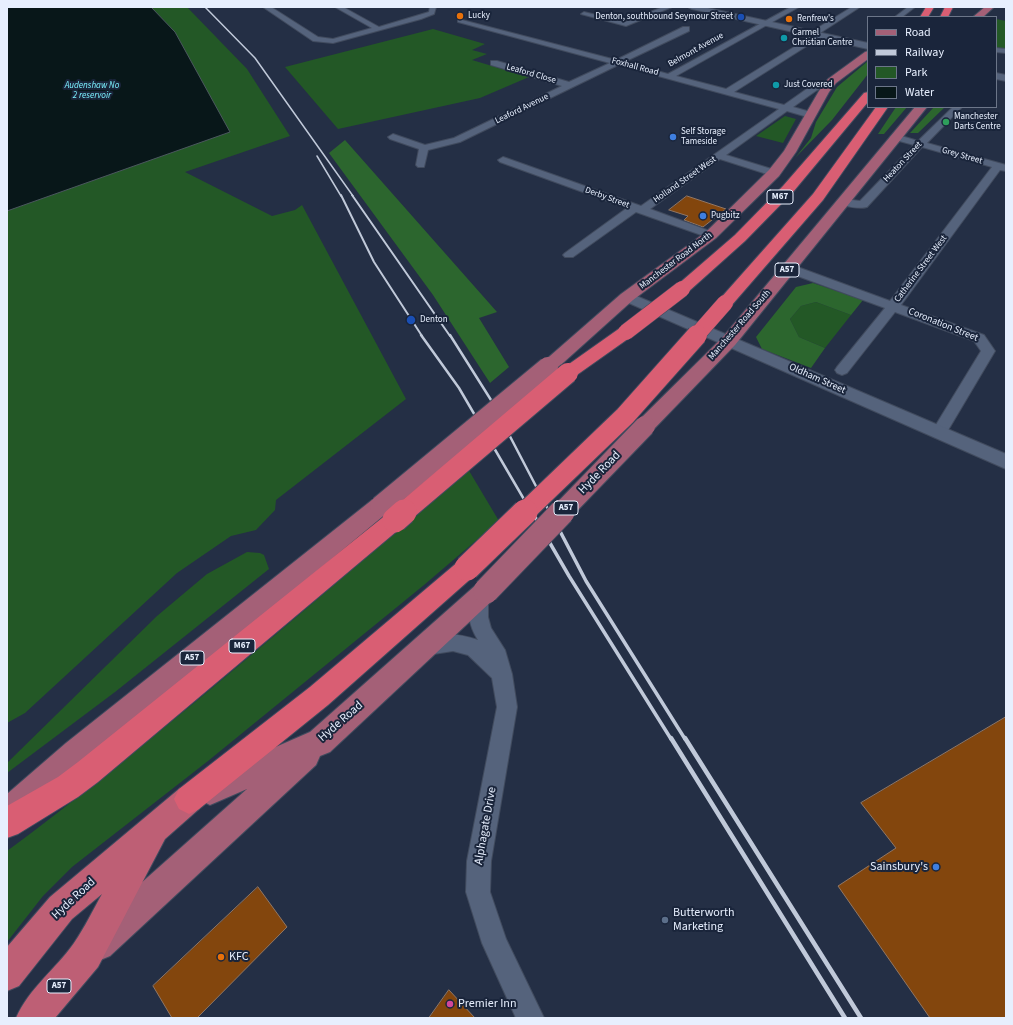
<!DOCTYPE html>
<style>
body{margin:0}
#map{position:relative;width:1013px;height:1025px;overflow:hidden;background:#242f45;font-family:"Source Sans 3",sans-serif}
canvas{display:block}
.frame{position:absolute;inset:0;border:8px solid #e7effe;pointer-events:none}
.legend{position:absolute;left:867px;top:16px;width:130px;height:92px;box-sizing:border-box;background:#1a253b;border:1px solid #6c7689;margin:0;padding:5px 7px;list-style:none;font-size:12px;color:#e7effe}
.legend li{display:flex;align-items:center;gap:8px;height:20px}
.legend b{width:20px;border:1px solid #6c7689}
</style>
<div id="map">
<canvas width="1013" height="1025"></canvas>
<div class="frame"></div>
<ul class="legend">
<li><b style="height:5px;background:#a46077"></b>Road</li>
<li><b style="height:5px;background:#c0c9d9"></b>Railway</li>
<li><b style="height:11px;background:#235826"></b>Park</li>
<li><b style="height:11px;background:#081719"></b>Water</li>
</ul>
</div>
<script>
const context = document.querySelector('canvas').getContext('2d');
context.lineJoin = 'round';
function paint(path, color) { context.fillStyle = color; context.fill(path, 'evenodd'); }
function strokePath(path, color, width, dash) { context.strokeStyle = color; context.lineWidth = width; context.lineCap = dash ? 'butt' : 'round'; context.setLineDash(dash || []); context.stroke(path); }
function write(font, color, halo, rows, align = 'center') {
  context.font = font + ' "Source Sans 3",sans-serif'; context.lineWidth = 4; context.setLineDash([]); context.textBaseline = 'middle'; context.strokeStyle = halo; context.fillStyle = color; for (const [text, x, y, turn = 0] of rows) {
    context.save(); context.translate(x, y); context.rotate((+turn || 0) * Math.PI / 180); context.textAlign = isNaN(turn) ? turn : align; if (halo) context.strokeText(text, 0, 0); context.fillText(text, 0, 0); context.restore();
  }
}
const green = new Path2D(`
 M151 7H187L247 69 290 136 185 172 272 216 295 210 302 205 406 399 276 500 275 510 256 530 231 536 177 573 25 713 7 723V211L229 132 175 32Z
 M996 19 1006 21V50L996 48Z
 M433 29 485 44 472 50 487 54 472 60 529 77 480 98 338 129 285 67Z
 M785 116 796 119 783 143 756 136Z
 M816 302 851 315 825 348 799 337 790 319 801 306Z
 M468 469 499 521 424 585 208 761 72 867 43 896 7 942V851C71 804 133 753 194 703 287 626 377 548 468 469Z
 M247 552 260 553 264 555 269 569 115 692 7 773V763L157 616 207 574Z`);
const forest = new Path2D(`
 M868 61V74L832 120 795 158 811 138 816 122 837 87Z
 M896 107H907L884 134H878Z
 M934 107H945L918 133H910Z
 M345 140 497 312 479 318 509 367 490 383 433 295 329 153Z
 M813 283 863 300 851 315 816 302 801 306 790 319 799 337 825 348 811 368 762 349 756 337 796 287Z`);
const water = new Path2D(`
 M7 7H151L175 32 230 132 7 211Z`);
const building = new Path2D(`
 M687 196 726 209 703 227 684 220 688 216 669 210Z
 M1006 717V1018H930L838 886 896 848 861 803Z
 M258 887 287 927 197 1018H172L153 986Z
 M449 990 475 1018H429Z`);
const minor = new Path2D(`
 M263 7H271L318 37 333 39 372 28 335 7H343L379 27 429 12 430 7H436L434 14 421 19 333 43 313 41Z
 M663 7H672L626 26 581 14 584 12 625 22Z
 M791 7H799L676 76 726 89 812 36 810 34 811 32 852 7H860L820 33 822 35 821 37 734 92 784 105 811 86 832 79 836 81 817 90 793 107 814 113 815 115 814 117 811 118 787 111 726 155 778 171 779 173 778 175H770L720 159 650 209 715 233 717 235 715 237H707L636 212 573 257H565L563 255 565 253 627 208 500 162 498 160 503 157 506 158 641 206 779 109 618 65 460 142 428 150 424 167H418L416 165 419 149 390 139 388 137 393 134 425 145 454 138 562 86 491 65V61H497L569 82 610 63 458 22V20H462L616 60 683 27H689V31L624 62 668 74Z
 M908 7H915L902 17H895Z
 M996 48 1006 49V53L996 52Z
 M953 107H962L927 143 1006 165V171L1000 170 901 305 984 335 995 351 944 437 939 438 934 437 931 433 981 351 974 341 895 312 847 373 842 375 837 373 835 370 837 367 885 308 784 271 782 268 784 265H792L890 301 992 167 922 147 867 207C860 209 844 207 839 202L844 199 860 201 914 145 892 139 890 137 892 135 895 134 918 141Z
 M479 589 486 591 488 597V617L491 628 505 650 512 674 517 707 491 861 490 892 506 939 544 1018H516L482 943 466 892 467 861 497 707 492 678 468 655 453 651 427 655 420 652 417 646 420 640C441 632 457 633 478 640 469 626 465 607 472 591Z`);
const tertiary = new Path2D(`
 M688 7H703L868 43V49L692 9Z
 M996 73 1006 75V81L996 79Z
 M627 292 1006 454V469L622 300 619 297 622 294Z`);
const primary = new Path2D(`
 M985 7H994L983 17H973Z
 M868 51V59L836 83 829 92 796 152 779 176 716 238 633 300 554 371 548 373 542 371 539 367 542 363 621 294 706 232 769 170 784 151 819 91 828 79 865 52Z
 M915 107H927L735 345 652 431 645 433 638 431 635 426 638 421 723 337Z
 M380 498 388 500 391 506 388 512 86 763 18 825 7 829V794L66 743 372 500Z
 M486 581 495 584 498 591 495 598 330 752 320 756 316 765 110 956 98 961 86 956 81 944 86 932 247 789 210 805 200 800 195 790 200 780 310 732 477 584Z`);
const trunk = new Path2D(`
 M189 784 199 789 204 799 199 809 165 839 98 967 55 1018H16C29 988 56 969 74 943 85 927 93 910 102 894L72 919 19 986 7 991V947L50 897 179 789Z`);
const motorway = new Path2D(`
 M926 7H934L928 17H920Z
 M945 7H953L948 17H940Z
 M868 92V102L793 192 745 241 688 292 682 294 676 292 674 289 676 286 735 235 783 186 864 93Z
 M876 107H888L823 200 731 306 725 308 719 306 717 303 719 300 813 194Z
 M626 327 632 328 635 332 632 336 574 377 568 379 562 377 559 373 562 369 620 328Z
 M395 511 403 514 406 520 403 526 98 782 78 797 18 834 7 838V806L58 777 78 762 387 514Z
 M467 558 475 561 479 568 475 575 328 705 199 809 189 814 179 809 174 799 179 789 310 687 459 561Z`);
const railFar4 = new Path2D(`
 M205 7 255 58 353 196
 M317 156 341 196`);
const railFar3 = new Path2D(`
 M341 195 374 262 422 336
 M352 195 450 336`);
const railFar2 = new Path2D(`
 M421 335 459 388 532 513
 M450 335 491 400 550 513`);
const railFar1 = new Path2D(`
 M532 512 569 576 671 739
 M550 512 586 581 685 739`);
const rail = new Path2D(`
 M671 738 845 1018
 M685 738 861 1018`);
const primaryBridgeFar1 = new Path2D(`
 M380 506 548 367
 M561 513 645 426`);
const primaryBridge = new Path2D(`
 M486 591 562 512`);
const motorwayBridgeFar2 = new Path2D(`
 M626 332 682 289
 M696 336 725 303`);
const motorwayBridgeFar1 = new Path2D(`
 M403 513 568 373
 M524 513 625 416 697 335`);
const motorwayBridge = new Path2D(`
 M395 520 404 512
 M467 568 525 512`);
const markers = [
 [460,16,4,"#e8710a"],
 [741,17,4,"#1a4fb4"],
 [789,19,4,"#e8710a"],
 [784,38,4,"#0f9aa8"],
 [776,85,4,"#0f9aa8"],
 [946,122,4,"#2e9e5b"],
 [673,137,4,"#3f7fe0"],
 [703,216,4,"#3f7fe0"],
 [411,320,5,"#1a4fb4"],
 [936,867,4,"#3f7fe0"],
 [665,920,4,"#5c6f8a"],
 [221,957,4,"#e8710a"],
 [450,1004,4,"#d1479c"]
];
const farPoinames = [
 ["Lucky",468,16],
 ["Denton, southbound Seymour Street",733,17,"right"],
 ["Renfrew's",797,19],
 ["Carmel",792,33],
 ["Christian Centre",792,43],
 ["Just Covered",784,85],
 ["Manchester",954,117],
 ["Darts Centre",954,127],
 ["Self Storage",681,132],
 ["Tameside",681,142],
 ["Pugbitz",711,216],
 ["Denton",420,320]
];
const farStreetnames = [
 ["Belmont Avenue",696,50,-29],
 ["Foxhall Road",635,67,15],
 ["Leaford Close",531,74,16],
 ["Leaford Avenue",522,109,-26],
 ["Grey Street",962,156,16],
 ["Heaton Street",903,162,-47],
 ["Holland Street West",685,180,-35],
 ["Derby Street",607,198,20],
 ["Manchester Road North",676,261,-37],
 ["Catherine Street West",921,269,-53],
 ["Manchester Road South",740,325,-49]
];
const farWaternames = [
 ["Audenshaw No",92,86],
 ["2 reservoir",92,96]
];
const shields = [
 [780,197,26],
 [787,270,24],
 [566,508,24],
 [242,646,26],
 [192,658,24],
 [59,986,24]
];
const shieldNames = [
 ["M67",780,197],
 ["A57",787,270],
 ["A57",566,508],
 ["M67",242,646],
 ["A57",192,658],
 ["A57",59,986]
];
const streetNames = [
 ["Coronation Street",943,325,22],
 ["Oldham Street",817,379,24]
];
const nearStreetnames = [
 ["Hyde Road",600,473,-46],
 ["Hyde Road",341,722,-41],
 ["Alphagate Drive",486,826,-80],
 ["Hyde Road",74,899,-43]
];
const nearPoinames = [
 ["Sainsbury's",928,867,"right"],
 ["Butterworth",673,913],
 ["Marketing",673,927],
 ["KFC",229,957],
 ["Premier Inn",458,1004]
];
paint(green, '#235826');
paint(forest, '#2c662e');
paint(water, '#081719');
strokePath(water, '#4b585e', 1);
paint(building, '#83460d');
strokePath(building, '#917764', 1);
strokePath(minor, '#414b5e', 2);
strokePath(tertiary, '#414b5e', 2);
strokePath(primary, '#414b5e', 2);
strokePath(trunk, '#414b5e', 2);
strokePath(motorway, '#414b5e', 2);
paint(minor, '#55637c');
paint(tertiary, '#55637c');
paint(primary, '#a46077');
paint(trunk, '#be5f75');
paint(motorway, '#d95e73');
strokePath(railFar4, '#c0c9d9', 1.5);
strokePath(railFar3, '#c0c9d9', 2);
strokePath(railFar2, '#c0c9d9', 2.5);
strokePath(railFar1, '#c0c9d9', 3.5);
strokePath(rail, '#c0c9d9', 4.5);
strokePath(primaryBridgeFar1, '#414b5e', 22, []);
strokePath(primaryBridge, '#414b5e', 27, []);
strokePath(motorwayBridgeFar2, '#414b5e', 17, []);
strokePath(motorwayBridgeFar1, '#414b5e', 22, []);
strokePath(motorwayBridge, '#414b5e', 27, []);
strokePath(primaryBridgeFar1, '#a46077', 20);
strokePath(primaryBridge, '#a46077', 25);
strokePath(motorwayBridgeFar2, '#d95e73', 16);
strokePath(motorwayBridgeFar1, '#d95e73', 20);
strokePath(motorwayBridge, '#d95e73', 25);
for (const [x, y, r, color] of markers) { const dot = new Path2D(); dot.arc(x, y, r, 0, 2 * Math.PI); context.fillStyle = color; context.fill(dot); strokePath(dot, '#1a253b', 1.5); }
write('9px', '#e7effe', '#1a253b', farPoinames, 'left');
write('9px', '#e7effe', '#1a253b', farStreetnames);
write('italic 9px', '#7bf1ff', '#1a253b', farWaternames);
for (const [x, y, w] of shields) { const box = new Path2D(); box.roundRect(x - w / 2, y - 7, w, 14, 3); context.fillStyle = '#1a253b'; context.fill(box); strokePath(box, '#e7effe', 1); }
write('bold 9px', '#e7effe', null, shieldNames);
write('10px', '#e7effe', '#1a253b', streetNames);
write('12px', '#e7effe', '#1a253b', nearStreetnames);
write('12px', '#e7effe', '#1a253b', nearPoinames, 'left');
</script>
